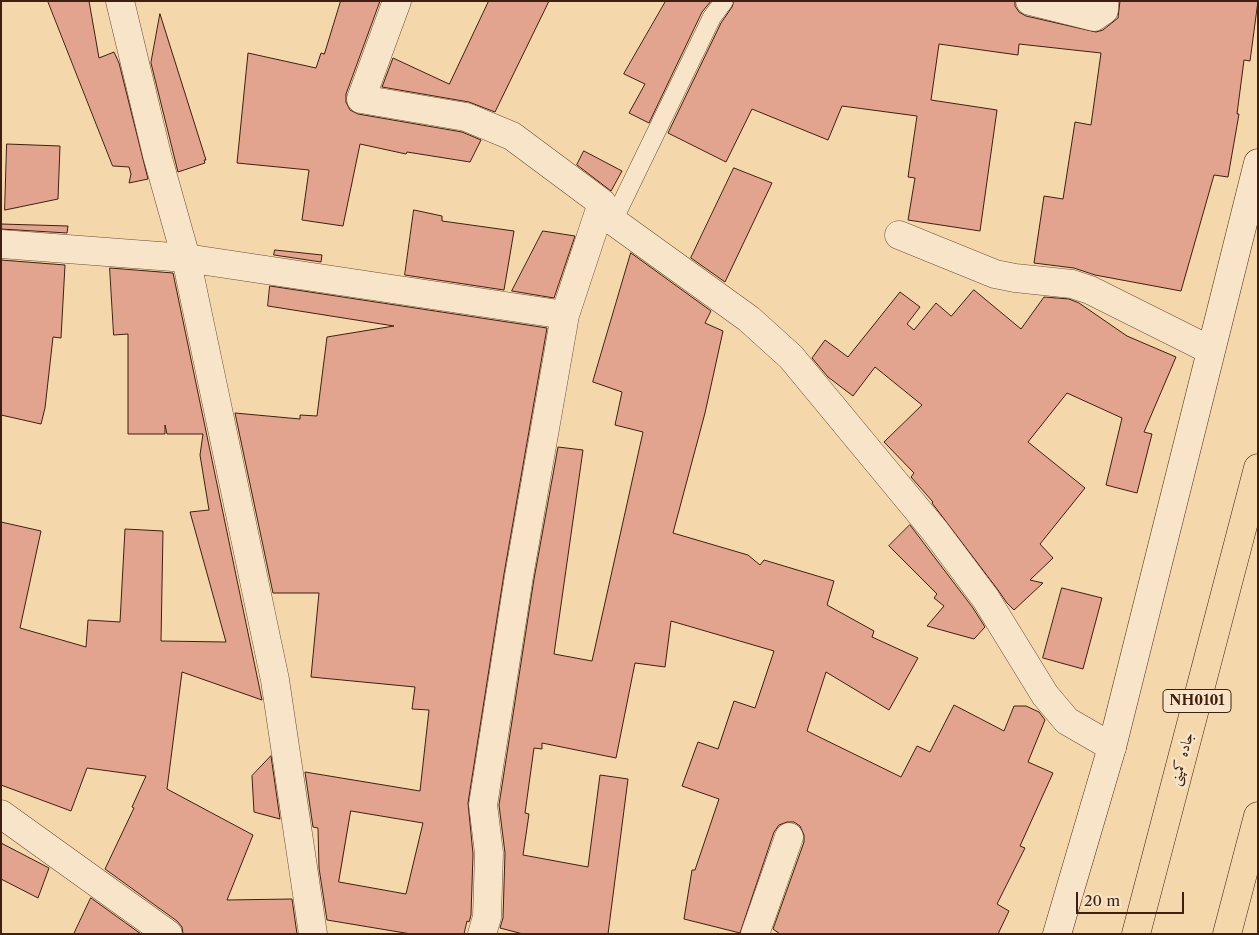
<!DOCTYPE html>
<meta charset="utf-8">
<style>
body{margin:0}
#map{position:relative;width:1259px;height:935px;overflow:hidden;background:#f5d7ac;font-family:"Libre Caslon Text",serif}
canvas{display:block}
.frame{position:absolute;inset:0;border:2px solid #3f1f11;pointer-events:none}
.scale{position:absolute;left:1076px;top:892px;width:108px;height:22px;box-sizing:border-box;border:2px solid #3f1f11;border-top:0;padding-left:6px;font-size:15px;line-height:18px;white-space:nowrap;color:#3f1f11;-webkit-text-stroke:4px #f8e5c9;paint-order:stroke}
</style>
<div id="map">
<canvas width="1259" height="935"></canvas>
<div class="frame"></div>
<div class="scale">20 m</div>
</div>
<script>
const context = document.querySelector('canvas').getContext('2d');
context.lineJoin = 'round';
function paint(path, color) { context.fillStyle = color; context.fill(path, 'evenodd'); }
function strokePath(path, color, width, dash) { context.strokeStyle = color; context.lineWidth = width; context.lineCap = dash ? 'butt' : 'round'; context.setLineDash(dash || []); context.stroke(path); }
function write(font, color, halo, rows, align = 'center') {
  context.font = font + ' "Libre Caslon Text",Amiri,serif'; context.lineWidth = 5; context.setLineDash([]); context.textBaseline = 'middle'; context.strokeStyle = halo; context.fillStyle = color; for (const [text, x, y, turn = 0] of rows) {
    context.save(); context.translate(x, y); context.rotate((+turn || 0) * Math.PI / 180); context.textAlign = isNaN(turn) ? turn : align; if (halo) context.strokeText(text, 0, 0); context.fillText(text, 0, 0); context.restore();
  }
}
const building = new Path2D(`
 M48 1H89L99 58 114 52 119 63 148 179 129 183 131 174 129 167 113 166Z
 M341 1H380L346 94V102L350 110 358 114 462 132 481 140 470 162 407 152 406 154 360 144 343 226 302 220 309 170 237 163 248 53 316 68 321 53 324 54Z
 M489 1H549L495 112 469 102 382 87 393 58 449 84Z
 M666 1H711L702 12 649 123 629 113 645 84 624 74Z
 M734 1H1015V6L1019 12 1026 16 1096 32 1103 30 1118 18 1120 1H1258L1250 61 1244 60 1237 114H1239L1228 177 1214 175 1181 291 1095 275 1074 268 1034 263 1044 196 1063 199 1075 122 1091 125 1101 53 1019 44 1018 55 939 44 931 100 997 110 980 231 908 220 915 178 908 177 917 116 842 106 828 140 752 109 726 162 668 133 721 23 732 7Z
 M160 14 206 160H204L205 163 178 172 151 63Z
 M7 144 60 146 58 199 5 210Z
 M584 151 622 171 611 191 577 165Z
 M734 168 772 183 725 282 691 258Z
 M414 210 442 216V221L514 231 504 290 405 275Z
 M1 224 68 226 67 233 1 229Z
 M543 231 575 236 554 298 512 291Z
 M275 250 322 255 321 262 274 255Z
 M631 253 711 311 705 323 723 331 705 413 673 533 748 555 760 565 764 560 834 581 827 605 874 631 872 637 918 658 889 710 826 672 807 731 901 777 917 746 930 752 954 705 1004 731 1014 706H1026L1039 712 1045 720 1028 762 1053 773 1020 846 1025 848 997 904 1009 911 998 934H780L773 929 804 842V835L800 826 794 822H787L779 825 774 832 740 933 684 919 692 870H695L719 799 682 786 698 742 718 749 734 701 755 708 774 651 671 621 665 667 635 663 616 758 542 743V749L534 748 525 813 529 814 523 855 588 867 600 775 628 779 608 934H523L500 928 503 918 505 853 499 805 534 579 558 447 583 450 554 654 592 661 643 432 615 425 622 392 593 382Z
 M1 260 65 265 61 338 53 337 45 408 41 424 1 415Z
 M110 268 173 273 262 700 182 672 167 789 253 835 227 900 292 899 297 934H183L182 927 177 921 105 869 134 808 132 807 146 776 87 768 71 811 1 785V522L41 531 20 628 86 647 88 620 120 622 125 529 163 531 161 641 226 642 190 512 209 510 200 455 203 434H167L165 425V434H128V334L114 335Z
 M270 286 547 328 504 574 468 803 473 854 471 915 469 922 467 921 464 934H411L327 920 319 868 318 828 313 827 305 772 420 791 429 710 412 709 415 687 311 677 319 593H273L235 413 300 419V415L317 416 327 337 394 326 268 306ZM351 811 423 823 406 894 339 882Z
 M974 290 1021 329 1044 297 1069 299 1079 303 1127 336 1176 357 1144 432 1152 434 1137 493 1106 485 1122 418 1067 393 1028 442 1085 488 1040 544 1053 558 1030 580 1043 583 1014 610 1007 603 998 590 932 503 933 502 911 477 914 473 884 442 922 405 875 367 853 396 828 377 812 358 825 340 848 357 900 292 920 307 907 324 914 330 936 303 951 316Z
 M910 525 973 608 985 627 974 639 927 626 944 606 934 598 937 594 889 546Z
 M1062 588 1102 598 1083 669 1043 658Z
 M271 756 280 819 254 812 252 776Z
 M1 843 49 868 38 898 1 879Z
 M91 898 141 934H74Z`);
const lane = new Path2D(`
 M613 221 712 17 724 1`);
const street = new Path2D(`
 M120 1 157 155 186 258 275 680 313 934
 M397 1 361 99 466 117 512 136 602 203 613 221 749 319 791 357 935 531 986 599 1045 695 1067 721 1112 747
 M1030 1 1094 17 1104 10V1
 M899 235 995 274 1015 278 1072 284 1090 290 1210 350
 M1 244 186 258 565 315
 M1 814 168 934
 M482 934 487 917 489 853 483 805 519 576 565 315 602 203
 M755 934 789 837`);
const secondary = new Path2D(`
 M1057 934 1112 747 1258 163`);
const highway = new Path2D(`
 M1136 934 1258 468
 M1227 934 1258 816`);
const shields = [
 [1197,701,68]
];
const shieldNames = [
 ["NH0101",1197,701]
];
const streetNames = [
 ["جاده کمپنی",1182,759,-75]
];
paint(building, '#e2a48e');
strokePath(building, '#3f1f11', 1);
strokePath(lane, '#6c4d38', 19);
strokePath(street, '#6c4d38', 29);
strokePath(secondary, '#3f1f11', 29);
strokePath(highway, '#3f1f11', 29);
strokePath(lane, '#f8e5c9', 18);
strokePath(street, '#f8e5c9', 28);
strokePath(secondary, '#f8e5c9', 28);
strokePath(highway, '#f5d7ac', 28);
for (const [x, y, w] of shields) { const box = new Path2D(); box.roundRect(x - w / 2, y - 11.5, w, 23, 4); context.fillStyle = '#f8e5c9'; context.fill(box); strokePath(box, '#3f1f11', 1); }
write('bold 14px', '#3f1f11', null, shieldNames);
write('15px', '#3f1f11', '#f8e5c9', streetNames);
</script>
